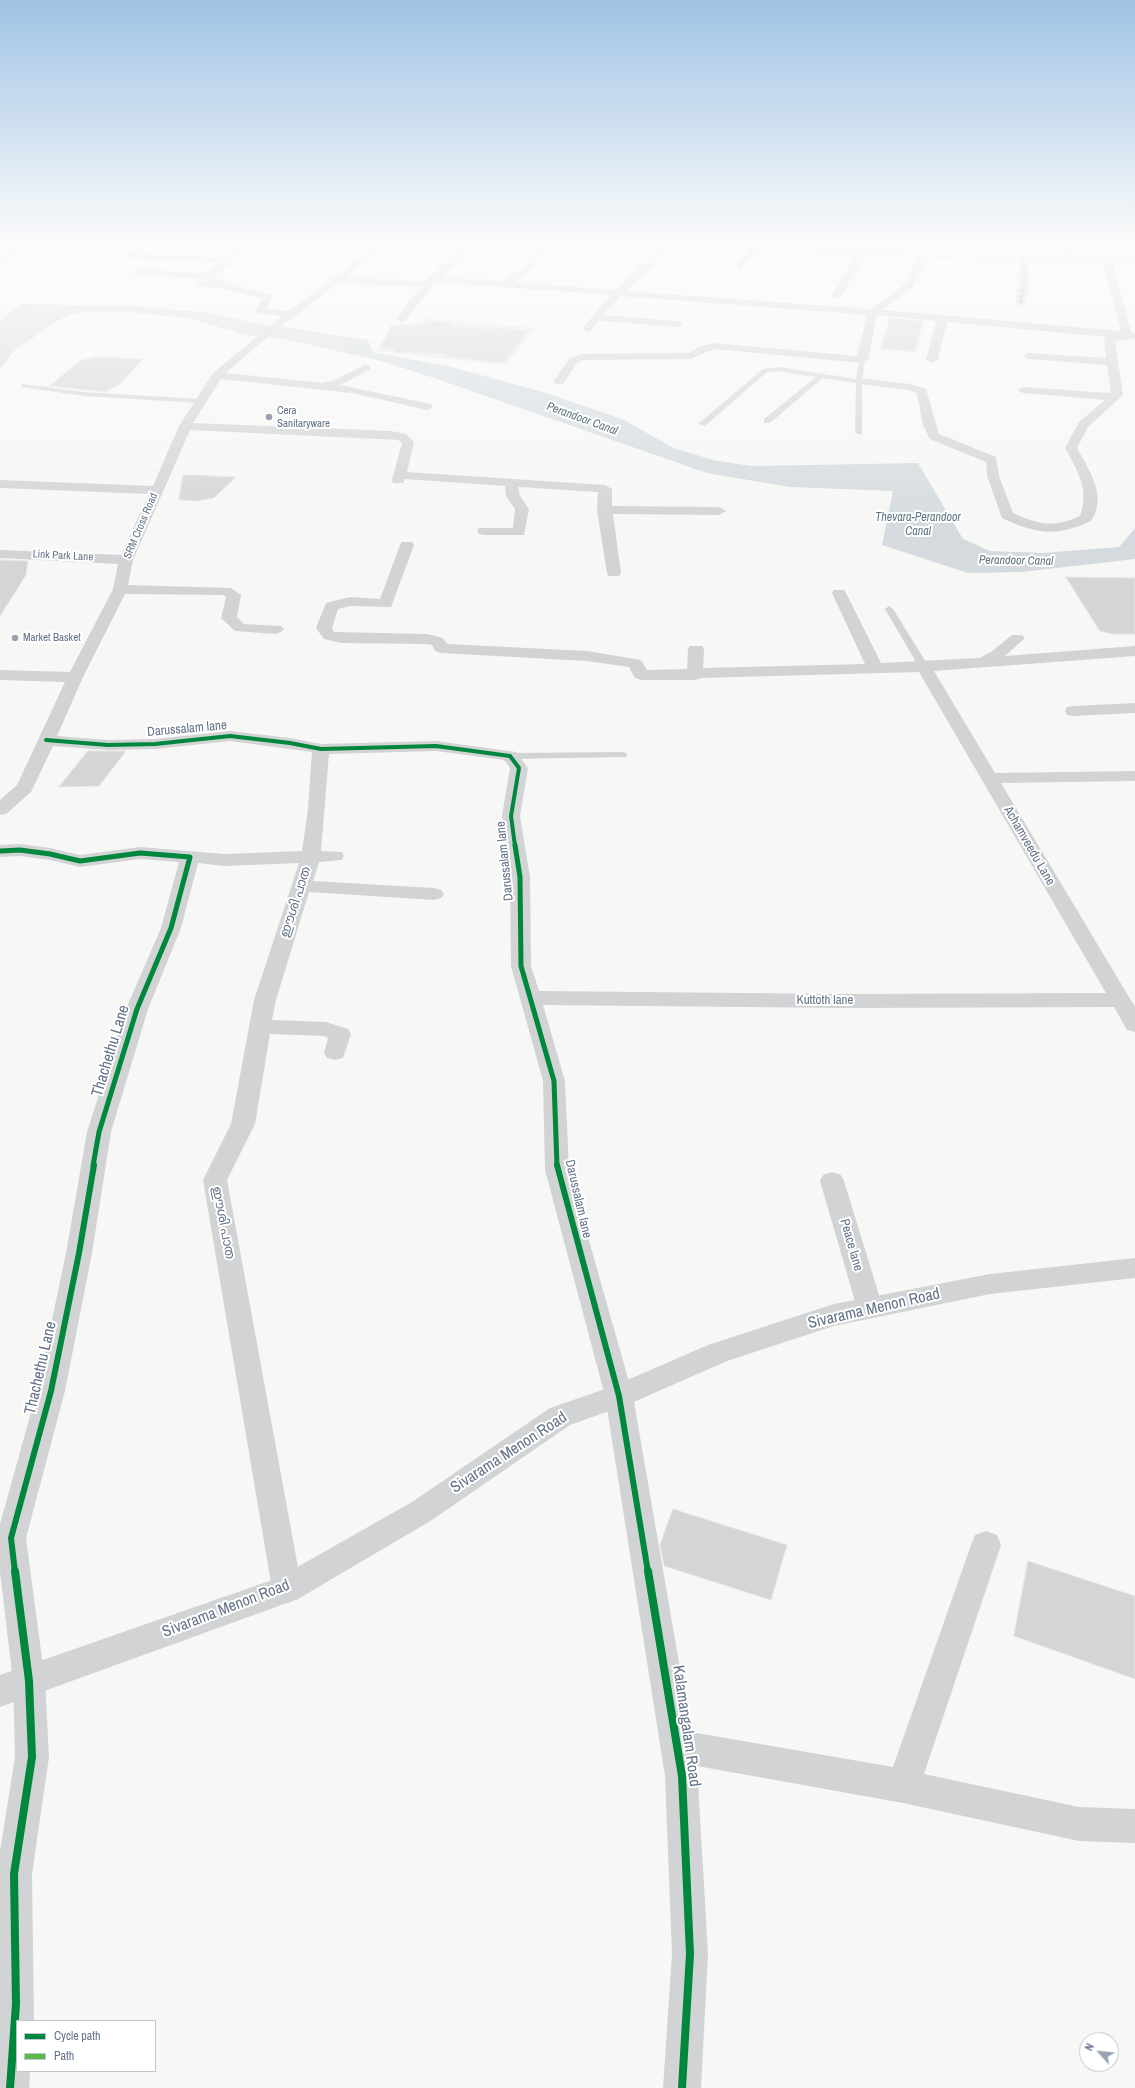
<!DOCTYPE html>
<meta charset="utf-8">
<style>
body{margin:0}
#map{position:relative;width:1135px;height:2088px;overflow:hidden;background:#f7f7f6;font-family:"Archivo Narrow",sans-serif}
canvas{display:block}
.legend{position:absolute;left:16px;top:2020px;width:140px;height:52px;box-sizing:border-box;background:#fff;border:1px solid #c1c7d0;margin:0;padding:5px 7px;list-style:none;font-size:12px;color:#647389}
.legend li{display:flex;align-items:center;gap:8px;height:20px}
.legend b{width:20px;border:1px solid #c1c7d0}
.north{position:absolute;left:1079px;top:2032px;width:40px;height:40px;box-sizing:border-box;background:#fff;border:1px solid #c1c7d0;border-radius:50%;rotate:297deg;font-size:11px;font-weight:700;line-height:16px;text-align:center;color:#647389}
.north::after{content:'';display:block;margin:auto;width:14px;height:18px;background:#97a1af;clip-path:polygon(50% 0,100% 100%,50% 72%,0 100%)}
</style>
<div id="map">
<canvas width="1135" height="2088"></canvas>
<ul class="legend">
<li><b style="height:5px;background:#00873e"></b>Cycle path</li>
<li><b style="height:5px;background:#58b947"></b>Path</li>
</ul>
<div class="north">N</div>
</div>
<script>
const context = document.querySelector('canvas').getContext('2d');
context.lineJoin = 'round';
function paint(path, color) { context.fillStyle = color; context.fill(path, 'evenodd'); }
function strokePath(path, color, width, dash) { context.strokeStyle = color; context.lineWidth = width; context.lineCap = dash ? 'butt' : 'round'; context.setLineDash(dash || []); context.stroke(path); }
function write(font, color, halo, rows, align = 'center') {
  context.font = font + ' "Archivo Narrow","Noto Sans Malayalam",sans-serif'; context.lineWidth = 4; context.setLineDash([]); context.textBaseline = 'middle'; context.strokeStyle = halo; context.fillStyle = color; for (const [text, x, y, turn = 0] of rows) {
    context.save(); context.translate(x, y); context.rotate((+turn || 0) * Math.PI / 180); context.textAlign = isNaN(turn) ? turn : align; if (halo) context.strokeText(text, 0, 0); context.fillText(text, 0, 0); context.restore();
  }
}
const built = new Path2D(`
 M428 318 536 328 506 365 377 351 391 324H409Z`);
const water = new Path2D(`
 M20 304 128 306 202 312 251 322 368 340 373 352 452 367 546 393 622 419 674 448 713 460 751 466 918 463 963 539 990 551 1042 553 1119 547 1135 528V559L1022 572 968 573 882 545 893 491 790 487 707 473 437 379 381 361 284 339 247 335 187 318 117 311 74 313 59 320 15 350 0 369V321Z`);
const building = new Path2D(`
 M890 318 923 321 915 352 881 349Z
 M432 321 446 322 458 327 489 329 505 327 510 330H529L504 363 445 357 446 354 393 352 395 350 381 347 392 325 415 326Z
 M97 357 143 359 119 385 105 392 49 386 81 360Z
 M183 475H196L236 477 214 498 197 501 179 500Z
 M0 560 28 561 26 575 0 616Z
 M1066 577 1135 578V634H1112L1100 631Z
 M88 751H126L99 786 59 787Z
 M673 1509 787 1545 771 1600 664 1566 660 1545Z
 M1028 1561 1135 1596V1679L1014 1636Z`);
const service = new Path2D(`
 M862 358 865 360 862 381V435L855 433 856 383 823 378 770 423H764V419L816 377 778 371 767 372 705 426 698 424 763 369 778 367 856 379 859 360Z
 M23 384 84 392 200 399 203 401 200 403 84 396 21 387V385Z
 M889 606 893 609 929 667 927 669H921L919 667 885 609Z
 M622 752 626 753 627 755 626 757 510 759 505 756 510 753Z`);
const minor = new Path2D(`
 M22 242H32L0 267V259Z
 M244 242H254L213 278 271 296 272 298 267 309 289 311 369 251 377 242H386L375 255 346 277 425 281 468 242H478L441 277 503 281 522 268 542 242H551L528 272 515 282 615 290 667 242H677L626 291 871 309 906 283 920 254 925 251 930 254 913 287 883 310 1121 331 1102 260 1107 257 1112 260 1131 332 1135 333V339L1115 341 1123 395 1088 427 1077 448C1089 470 1108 497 1091 521 1056 537 1036 534 1002 518L987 476 986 462 930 439 923 425 917 393 908 390 859 384 853 381 859 378 910 384 926 389 939 434 996 457 999 476 1013 513C1040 525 1053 528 1080 516 1090 490 1077 470 1065 448L1079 422 1105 400 1023 393 1017 390 1023 387 1111 393 1107 365 1028 359 1023 356 1028 353 1106 358 1104 339 1106 337 947 322 938 360 932 363 926 360 936 321 877 315 868 360 862 363 714 349 691 359 583 360 577 363 563 384 559 385 553 382 569 359 581 354 689 353 698 347 714 343 857 356 867 315 620 296 604 315 678 321 683 324 678 327 599 321 591 331 587 332 582 329 610 295 435 282 405 321 401 322 396 319 420 287 338 283 270 335 226 373 322 383 332 381 365 365 369 366 371 368 369 370 340 385 431 404 433 406 431 408 427 410 352 393 221 379 193 423 391 431 406 434 414 442 407 472 605 485 612 489V506L719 507 726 511 719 515 613 514 621 573 619 576H609L607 573 597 510 598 492 518 487 520 496 529 509 524 535H484L479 534 477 531 479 528H513L515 509 506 496 505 486 405 479 403 483H393L392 480 402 443 398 440 190 430 133 560 128 585 231 588 241 595 237 617 244 624 281 626 284 629 281 632 276 634 235 631 221 618 226 597 223 595 125 594 83 677 57 736 108 740 155 739 230 731 290 738 321 744 436 741 516 752 528 768 520 816 530 877 531 966 539 991 844 994 1106 993 919 672 701 678 695 680H641L635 678 629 667 587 661 441 653 435 651 432 645 427 644 341 643 324 639 316 628 326 603 350 597 380 599 400 545 402 542H412L414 545 391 607 350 606 338 609 332 628 334 632 427 634 443 638 447 644 587 651 641 660 647 670 687 669 688 649 690 646H702L704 649 703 668 865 664 832 593 834 590H844L846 593 881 663 979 658 991 652 1012 635H1022L1025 638 1005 656 1135 646V656L934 671 995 773 1135 771V781L1001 783 1135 1007V1032L1127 1030 1114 1007 844 1008 543 1005 565 1081 569 1170 633 1396 691 1732 893 1767 971 1545 975 1535 986 1531 997 1535 1001 1545 924 1774 1079 1807 1135 1809V1843L1079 1841 903 1803 697 1766 708 1954 701 2088H663L672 1954 665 1776 605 1396 545 1170 543 1081 511 966 510 877 502 816 510 768 504 760 436 751 329 754 321 851 342 852 344 856 342 860 319 862 313 881 434 888 441 890 444 894 441 898 434 900 309 892 276 1000 272 1020 326 1022 348 1029 351 1034 343 1058 335 1060 327 1058 324 1053 328 1038 324 1036 270 1034 255 1124 227 1180 302 1589 298 1599 287 1603 276 1599 272 1589 203 1180 231 1124 254 1000 299 863 224 866 198 863 181 928 148 1009 111 1132 92 1253 65 1391 26 1538 45 1681 49 1757 32 1874 34 2021H17V2071H30L29 2088H0V1851L15 1757 13 1681 0 1572V1524L37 1391 66 1253 87 1132 126 1009 161 928 179 862 140 859 80 867 50 860 20 856 0 857V845L20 844 50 848 80 855 140 847 224 854 302 851 308 809 312 752 230 741 155 749 108 750 53 746 31 792 6 814 0 815V800L17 785 65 682 0 680V670L70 672 113 589 118 564 0 558V550L121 555 149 494 0 488V480L153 486 179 426 213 373 282 316 257 313 256 311 261 299 224 288 197 287V283L204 282 201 279 137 275 132 272 137 269 207 273 219 263 130 258 125 255 130 252 225 258Z
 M839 242H848L839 254H833L831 252Z
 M1058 242H1067L1079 259 1077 261H1071Z
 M759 243 762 244V248L741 269H735V265L756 244Z
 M863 250 868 253 841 296 836 299 832 298 831 296 858 253Z
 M1023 254 1028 257 1030 280 1025 303 1020 306 1015 303 1020 280 1018 257Z
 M1135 703V713L1073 716 1067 715 1065 711 1067 707 1073 706Z
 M832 1172 841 1175 844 1181 883 1308 879 1315 870 1318 861 1315 857 1308 820 1181 823 1175Z`);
const tertiary = new Path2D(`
 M1135 1258V1278L990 1294 834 1326 727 1361 629 1404 570 1425 432 1520 298 1599 0 1707V1675L278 1578 412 1502 550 1408 611 1387 708 1345 834 1304 990 1274Z`);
const secondary = new Path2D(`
 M705 242H747L836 249 1135 258V264L836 255 709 245Z`);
const quiet = new Path2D(`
 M130 255 148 242
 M738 267 759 246
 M1020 303 1025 280 1023 257`);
const cyclewayFar3 = new Path2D(`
 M46 740 108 745 155 744 230 736 290 743 321 749 436 746 510 756 519 768 511 816 515 846`);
const cyclewayFar2 = new Path2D(`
 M515 845 520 877 521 966 554 1081 557 1166
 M0 851 20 850 50 854 80 861 140 853 190 857 171 928 137 1009 99 1132 93 1166`);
const cyclewayFar1 = new Path2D(`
 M557 1165 619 1396 648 1572
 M15 1572 11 1538 51 1391 79 1253 94 1165`);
const cycleway = new Path2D(`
 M648 1571 682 1776 690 1954 682 2088
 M10 2088 16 2004 14 1874 32 1757 29 1681 15 1571`);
const markers = [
 [269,417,4,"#97a1af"],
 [15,638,4,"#97a1af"]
];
const farPoinames = [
 ["Cera",277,411],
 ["Sanitaryware",277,424],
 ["Market Basket",23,638]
];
const farStreetnames = [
 ["SRM Cross Road",141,526,-67],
 ["Link Park Lane",63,556,3]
];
const farWaternames = [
 ["Perandoor Canal",582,419,20],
 ["Thevara-Perandoor",918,518],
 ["Canal",918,532],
 ["Perandoor Canal",1016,561,1]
];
const streetNames = [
 ["Darussalam lane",187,729,-5],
 ["Achamveedu Lane",1029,846,60],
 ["Darussalam lane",505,861,-96],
 ["ഈശി പാത",296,902,-72],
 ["Kuttoth lane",825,1001],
 ["Darussalam lane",578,1199,77],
 ["ഈശി പാത",223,1223,79],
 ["Peace lane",851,1245,74]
];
const nearStreetnames = [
 ["Thachethu Lane",111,1051,-73],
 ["Sivarama Menon Road",874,1309,-13],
 ["Thachethu Lane",41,1368,-77],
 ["Sivarama Menon Road",509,1453,-33],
 ["Sivarama Menon Road",226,1609,-21],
 ["Kalamangalam Road",686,1726,82]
];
paint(built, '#e7e8e8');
paint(water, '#d4dade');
paint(building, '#d4d5d6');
strokePath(building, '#e6e6e6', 1);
strokePath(secondary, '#d3d5d6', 2);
paint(service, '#d2d3d4');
paint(minor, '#d2d3d4');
paint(tertiary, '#d2d3d4');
paint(secondary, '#e3e4e5');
strokePath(quiet, '#58b947', 2, [3.5, 2]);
strokePath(cyclewayFar3, '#00873e', 4);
strokePath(cyclewayFar2, '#00873e', 5);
strokePath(cyclewayFar1, '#00873e', 6);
strokePath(cycleway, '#00873e', 8);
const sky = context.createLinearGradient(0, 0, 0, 535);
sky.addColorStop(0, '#a0c3e4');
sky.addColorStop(0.45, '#fbfbfb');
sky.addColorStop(1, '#fbfbfb00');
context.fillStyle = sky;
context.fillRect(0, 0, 1135, 535);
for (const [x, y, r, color] of markers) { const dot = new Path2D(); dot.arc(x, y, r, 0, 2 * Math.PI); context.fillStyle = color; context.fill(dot); strokePath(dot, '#fff', 1.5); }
write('11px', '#647389', '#fff', farPoinames, 'left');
write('11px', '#647389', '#fff', farStreetnames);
write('italic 12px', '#5f7584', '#fff', farWaternames);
write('13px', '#647389', '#fff', streetNames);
write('16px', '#647389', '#fff', nearStreetnames);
</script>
